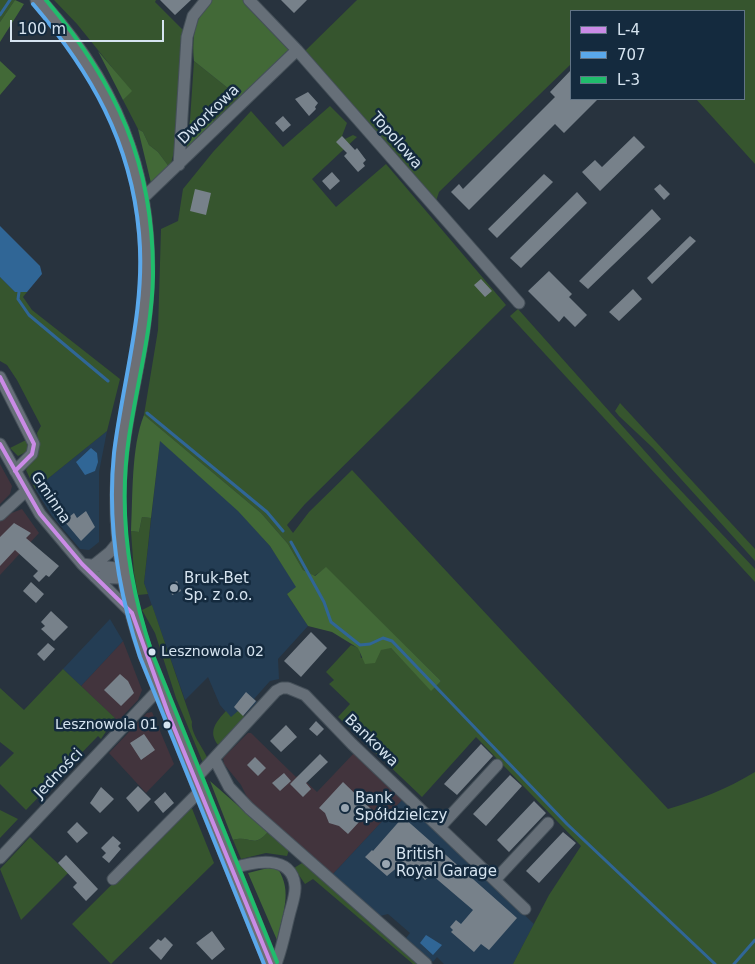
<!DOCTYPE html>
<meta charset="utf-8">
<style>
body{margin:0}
#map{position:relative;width:755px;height:964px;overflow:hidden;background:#28333e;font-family:"DejaVu Sans",sans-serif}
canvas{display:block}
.legend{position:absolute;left:570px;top:10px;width:175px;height:90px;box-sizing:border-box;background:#142a3e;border:1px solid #627485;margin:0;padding:6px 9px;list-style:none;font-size:15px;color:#d6e4f0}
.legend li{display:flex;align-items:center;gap:10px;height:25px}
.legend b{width:25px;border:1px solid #627485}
.scale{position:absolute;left:10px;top:20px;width:154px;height:22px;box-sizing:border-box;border:2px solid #d6e4f0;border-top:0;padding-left:6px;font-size:15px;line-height:18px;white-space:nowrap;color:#d6e4f0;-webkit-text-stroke:4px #142a3e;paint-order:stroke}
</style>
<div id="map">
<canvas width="755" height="964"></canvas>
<ul class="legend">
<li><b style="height:6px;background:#ca8be6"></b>L-4</li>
<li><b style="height:6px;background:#5aa8eb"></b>707</li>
<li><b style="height:6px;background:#20bc6c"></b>L-3</li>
</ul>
<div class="scale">100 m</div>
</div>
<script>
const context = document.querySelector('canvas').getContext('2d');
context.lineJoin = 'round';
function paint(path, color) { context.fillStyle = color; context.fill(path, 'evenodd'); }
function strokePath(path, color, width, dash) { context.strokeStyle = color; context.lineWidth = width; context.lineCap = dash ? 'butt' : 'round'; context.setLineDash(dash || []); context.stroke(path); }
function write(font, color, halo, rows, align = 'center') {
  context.font = font + ' "DejaVu Sans",sans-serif'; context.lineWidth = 5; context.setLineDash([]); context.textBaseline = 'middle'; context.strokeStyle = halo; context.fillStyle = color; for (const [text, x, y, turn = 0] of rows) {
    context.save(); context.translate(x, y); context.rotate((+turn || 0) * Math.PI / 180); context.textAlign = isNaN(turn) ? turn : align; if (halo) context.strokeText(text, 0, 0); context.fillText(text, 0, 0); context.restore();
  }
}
const commercial = new Path2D(`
 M0 464 12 486 10 494 0 504Z
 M22 509 39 533 0 575V521L9 512V514Z
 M123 641 142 690 138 700 118 721 81 686Z
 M152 712 174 764 146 793 109 753 147 713Z
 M248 733H251L296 777 299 775 317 792 355 752 403 799 333 874 248 799 241 785 224 764 223 758Z`);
const built = new Path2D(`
 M107 431 99 472V542L89 550 80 549 52 516 35 489Z
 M160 440 238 510 270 546 297 587 287 594 308 626 278 659 279 679 270 681 254 699 257 702 243 716 231 718 220 705 208 677 185 700 144 583Z
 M110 619 123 641 81 686 63 669Z
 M403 799 534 924 513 964H444L437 957 433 962 406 938 410 933 388 914 380 916 333 874Z`);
const green = new Path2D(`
 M0 0H15L0 22Z
 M54 0H156L155 2 183 30 178 135 170 168 158 152 149 145 143 132 138 129 123 100 131 91 77 24Z
 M357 0H755V164L696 99H744V11H571V64L439 192 436 201 305 51Z
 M194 61 239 97 214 122 190 120Z
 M330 106 347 123 342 136 345 139 353 135 357 137 312 179 336 207 386 164 506 305 305 504 287 525 293 533 309 512 352 470 668 809C699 800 727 789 755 772V964H513L549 895 581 846 476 737 422 797 338 717 350 704 329 684 334 680 326 672 351 645 359 648 361 658 384 648H391L431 690 441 681 326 568 314 576 303 570 288 544 261 513 144 415 158 330 161 229 178 221 183 189 213 152 251 111 283 147Z
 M0 277 15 292H27L23 297 32 310 120 379 107 431 35 489 26 470 39 445 37 433 41 426 17 380 7 365 0 361Z
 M518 309 667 476 755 569V582L510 316Z
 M620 403 755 549V561L653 448 619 416 615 411Z
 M26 440 29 444 26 452 18 456 10 448Z
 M142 517 151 518 144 583 148 594 138 595 134 573 131 531 139 532Z
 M152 605 192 722C190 732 203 748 208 759L203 763 176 698 155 633 142 610Z
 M63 669 115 718 101 739 98 736 26 810 0 784V767L14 753 0 742V688L24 710Z
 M226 711 231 717 238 711 245 717 219 746C207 732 216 722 226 711Z
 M191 806 214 863 111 964 72 924Z
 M0 810 18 819 0 838Z
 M268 832 289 850 287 856 266 853 241 859 233 840C251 835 253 849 268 832Z
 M30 837 68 873 21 920 0 869Z
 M302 863 306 864 420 964H413L313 879 305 884 294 868Z`);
const forest = new Path2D(`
 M15 0 24 4 0 42V22Z
 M211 0H244L291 49 186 154 190 120 214 121 239 97 194 61C192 37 194 17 211 0Z
 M98 51 132 91 123 100Z
 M0 61 16 76 0 95Z
 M138 129 143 132 149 145 158 152 170 168 151 183Z
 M144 415 261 513 288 544 303 570 315 576 326 567 441 681 431 691 391 648 381 650 375 663 365 664 358 648 332 632 308 626 287 594 296 587 270 546 238 511 160 441 151 518 142 517 139 532 131 531C133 497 131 447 144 415Z
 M210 781 268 832C253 849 251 835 233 840Z
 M268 868 278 869C293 892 282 915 277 940L248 873Z`);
const water = new Path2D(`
 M0 226 40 266 42 274 27 292H15L0 277Z
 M91 448 97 453 98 462 95 471 85 475 76 462Z
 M426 935 442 945 433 955 420 943Z`);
const stream = new Path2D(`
 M0 15 10 0
 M19 292 18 299 29 315 108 381
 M147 413 267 512 283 531
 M291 542 324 602 331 622 360 645 370 644 383 638 392 641 567 824 715 964
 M734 964 755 940`);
const building = new Path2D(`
 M160 0H191L175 15Z
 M281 0H307L294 13Z
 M571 70V99H598L564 133 555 124 469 210 451 192 459 184 463 189 555 97 550 92Z
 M308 92 318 103 315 107 316 109 309 116 295 99Z
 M283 116 291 125 283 132 275 123Z
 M342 136 355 150 357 148 366 160 363 163 365 166 358 172 344 156 347 153 336 142Z
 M634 136 645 147 600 191 582 172 595 160 602 167Z
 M332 172 340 181 330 190 322 181Z
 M544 174 553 182 497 238 488 229Z
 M660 184 670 194 664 200 654 189Z
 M195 189 211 193 206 215 190 211Z
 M577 192 587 203 521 268 510 258Z
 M652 209 661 219 588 289 579 281Z
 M690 236 696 241 652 284 647 278Z
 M549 271 572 294 569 297 587 315 575 327 564 316 559 322 528 291Z
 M481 279 492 291 485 297 474 285Z
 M633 289 642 299 619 321 609 312Z
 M86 511 95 527 81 541 64 521 74 513 77 518Z
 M14 523 31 533 26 538 59 566 49 577 46 575 39 582 33 576 38 571 15 550 0 566V537Z
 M177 581 181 591 172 595 170 584Z
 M31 582 44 594 36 603 23 591Z
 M51 611 68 627 54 641 41 629 45 626 41 622Z
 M311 632 327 648 301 677 284 661Z
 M48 643 55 649 44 661 37 654Z
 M120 674 128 681 134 693 121 706 104 690Z
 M246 692 256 701 243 716 234 707Z
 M316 721 324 729 317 736 309 729Z
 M286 725 297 737 281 752 270 741Z
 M144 734 155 750 141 760 130 743Z
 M481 744 493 756 457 795 444 784Z
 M320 754 328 762 306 783 311 789 303 797 290 784Z
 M255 757 266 768 258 776 247 765Z
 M284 773 291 781 280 791 272 783Z
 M510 775 522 786 486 826 473 814Z
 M343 782 371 809 348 834 339 826 329 823 325 813 319 808Z
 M138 786 151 799 138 812 126 798Z
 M101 787 114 799 100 813 90 803Z
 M165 792 174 803 163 813 154 802Z
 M534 801 546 813 509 852 497 840Z
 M403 817 517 918 489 950 481 944 474 952 451 932 453 930 450 927 456 920 461 924 473 910 432 875 425 880 414 868 409 873 400 865 387 876 365 857 372 850 373 851Z
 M77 822 88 833 77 843 67 832Z
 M563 832 576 843 539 883 526 871Z
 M113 836 121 843 118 846 121 849 109 863 102 857 106 853 101 848Z
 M66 855 98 889 86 901 73 887 77 883 58 863Z
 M212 931 225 949 212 960 196 943Z
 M165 937 173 945 161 960 149 948 158 939 161 941Z`);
const minor = new Path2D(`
 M249 0 297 50 519 303
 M179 165 187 37 193 16 206 0
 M142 199 297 50
 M0 377 34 444 32 454 15 471
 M0 444 40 514 82 564 132 613
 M0 515 26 491
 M82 564 116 568 124 574 117 578 95 577
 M95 564 110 552 119 541
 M215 760 229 787 249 808 426 964
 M196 778 276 691 282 688H288L305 695 352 744 525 909
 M440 827 497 765
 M0 858 159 689
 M232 868C253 862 292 853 295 886 296 895 291 907 289 916 285 932 282 948 276 964
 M113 879 201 790
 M495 880 548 823`);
const major = new Path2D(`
 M38 0C124 94 159 196 143 323 137 373 122 422 119 473 114 535 125 596 146 655L271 964`);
const bus1 = new Path2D(`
 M0 377 34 444 32 454 15 471
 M0 444 40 514 82 564 132 613 168 713 271 964`);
const bus2 = new Path2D(`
 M33 4C91 72 131 142 139 233 146 308 123 379 114 453 107 523 118 591 140 657L264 964`);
const bus3 = new Path2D(`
 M46 0C117 84 154 164 153 276 152 330 137 383 129 437 118 511 128 582 152 653L277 962`);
const markers = [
 [174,588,5,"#99a6b2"],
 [152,652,4.5,"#d6e4f0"],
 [167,725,4.5,"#d6e4f0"],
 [345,808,5,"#99a6b2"],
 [386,864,5,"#99a6b2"]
];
const busNames = [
 ["Lesznowola 02",161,652],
 ["Lesznowola 01",158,725,"right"]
];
const streetNames = [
 ["Dworkowa",209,115,-44],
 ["Topolowa",396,141,49],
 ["Gminna",50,498,56],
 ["Bankowa",371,741,44],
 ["Jedności",59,774,-46]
];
const poiNames = [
 ["Bruk-Bet",184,579],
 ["Sp. z o.o.",184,596],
 ["Bank",355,799],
 ["Spółdzielczy",355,816],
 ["British",396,855],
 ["Royal Garage",396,872]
];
paint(commercial, '#42343d');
paint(built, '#243d54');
paint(green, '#36552e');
paint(forest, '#426937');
paint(water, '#306696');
strokePath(stream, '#306696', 3);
paint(building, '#77818a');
strokePath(minor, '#455059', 13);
strokePath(major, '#455059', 17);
strokePath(minor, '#666f78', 11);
strokePath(major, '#6c6f75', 15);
strokePath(bus1, '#ca8be6', 4);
strokePath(bus2, '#5aa8eb', 4);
strokePath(bus3, '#20bc6c', 4);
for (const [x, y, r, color] of markers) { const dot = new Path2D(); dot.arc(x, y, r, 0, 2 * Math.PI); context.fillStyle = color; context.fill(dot); strokePath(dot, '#142a3e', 2); }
write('14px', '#d6e4f0', '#142a3e', busNames, 'left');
write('15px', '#d6e4f0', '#142a3e', streetNames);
write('15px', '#d6e4f0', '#142a3e', poiNames, 'left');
</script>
